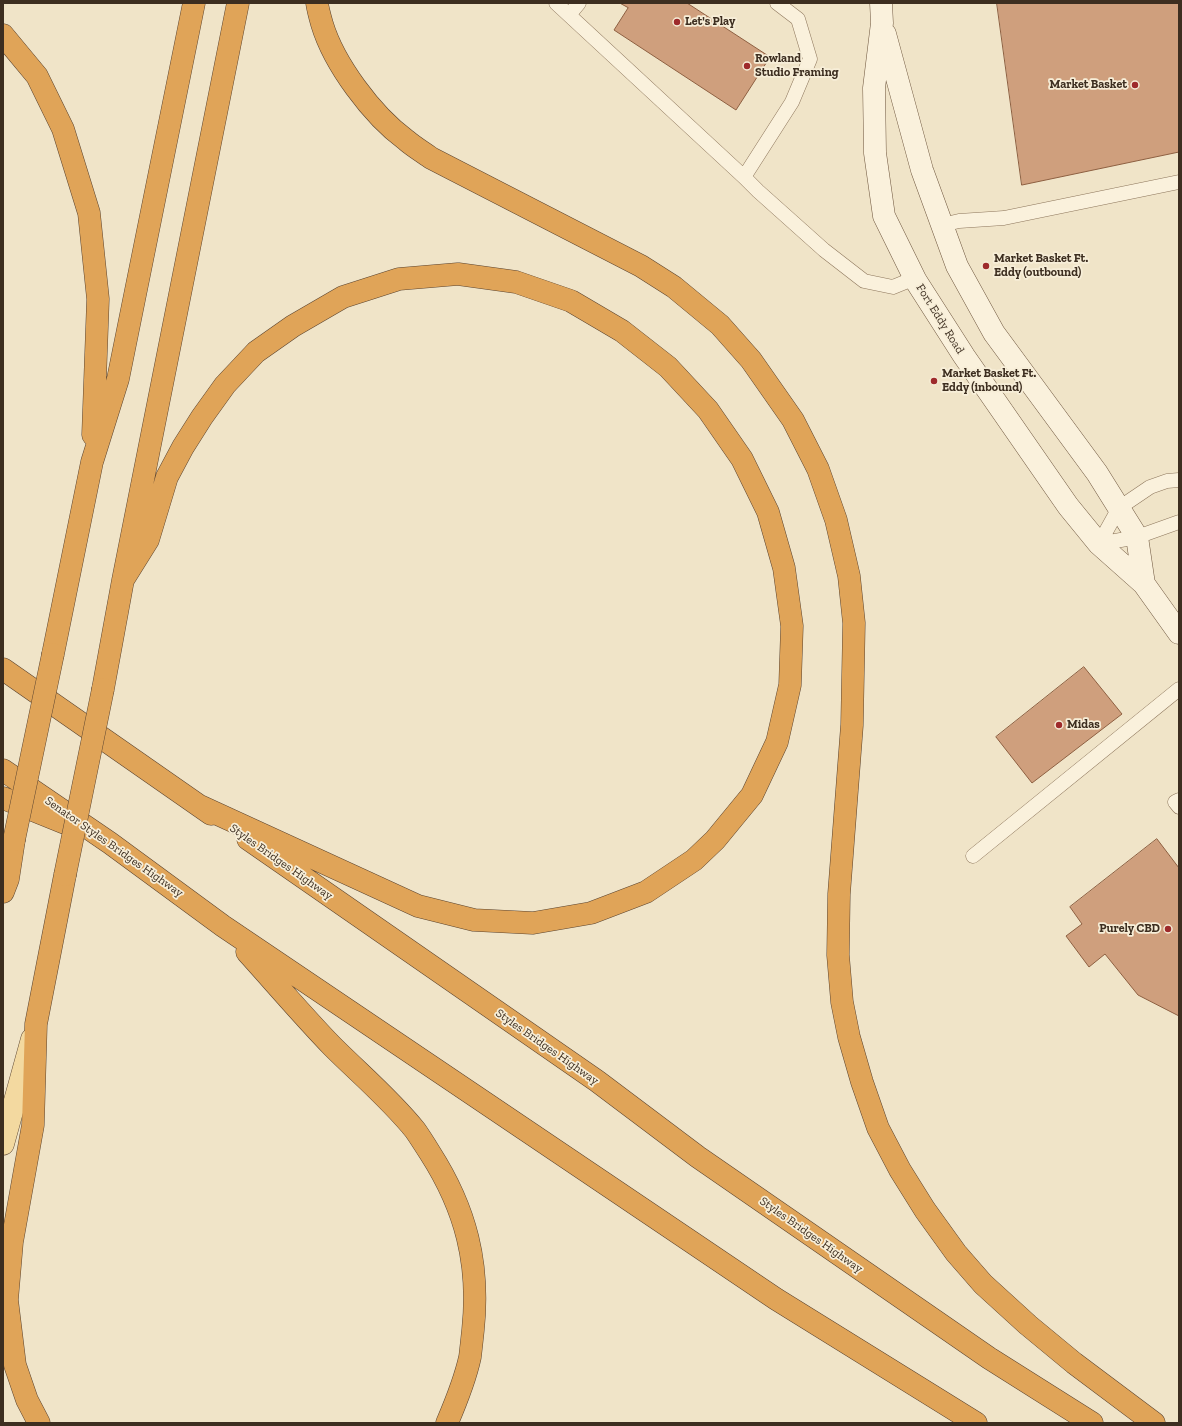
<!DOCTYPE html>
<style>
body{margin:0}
#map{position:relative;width:1182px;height:1426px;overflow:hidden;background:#f0e4c8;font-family:"Zilla Slab",serif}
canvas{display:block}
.frame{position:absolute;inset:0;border:4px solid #3d2e20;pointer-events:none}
</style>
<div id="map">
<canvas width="1182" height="1426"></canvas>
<div class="frame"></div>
</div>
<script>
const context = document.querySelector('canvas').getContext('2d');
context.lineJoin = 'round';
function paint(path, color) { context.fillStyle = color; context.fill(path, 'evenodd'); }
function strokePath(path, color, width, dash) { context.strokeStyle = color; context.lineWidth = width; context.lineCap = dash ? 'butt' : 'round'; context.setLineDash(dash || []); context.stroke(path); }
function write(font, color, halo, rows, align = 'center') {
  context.font = font + ' "Zilla Slab",serif'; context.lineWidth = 3.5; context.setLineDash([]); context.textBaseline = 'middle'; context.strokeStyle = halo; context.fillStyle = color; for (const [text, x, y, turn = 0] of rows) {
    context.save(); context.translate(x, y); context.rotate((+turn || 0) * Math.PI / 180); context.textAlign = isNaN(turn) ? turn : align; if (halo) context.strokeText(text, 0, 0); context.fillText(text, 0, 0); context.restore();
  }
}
const building = new Path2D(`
 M620 3H687L770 57 736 110 614 30 628 8Z
 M997 3H1179V152L1022 185Z
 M1084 667 1122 714 1032 783 996 737Z
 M1157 839 1179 868V1016L1138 995 1105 954 1089 967 1066 936 1082 924 1070 907Z`);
const lane = new Path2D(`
 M556 3 744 177 758 191 824 250 864 281 893 287 915 278
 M569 15 579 3
 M744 177 792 102 810 59 798 19 777 3
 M942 225 959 221 1004 218 1179 182
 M1099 544 1119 508 1150 487 1167 481 1179 480
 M1099 544 1137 537 1179 522
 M1179 800 1175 802 1179 807
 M973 856 1179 689`);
const secondary = new Path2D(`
 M881 3 882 23 874 88 875 153 884 216 916 281 964 356 1068 506 1099 544 1144 584 1179 633
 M885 34 922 170 957 266 994 333 1097 473 1137 537 1144 584`);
const primary = new Path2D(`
 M3 1144 32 1039`);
const highway = new Path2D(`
 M317 3C318 10 320 17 322 24 334 64 372 115 406 140 414 147 423 152 431 158L641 266 674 287 720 325 751 360 793 420 818 469 836 520 849 576 854 623 852 725 839 894 838 955 842 1002 849 1037 862 1082 878 1128 900 1170 925 1210 956 1253 983 1284 1028 1325 1074 1363 1154 1423
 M3 35 37 76 63 129 89 213 98 299 93 435
 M123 580 148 540 167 477 183 447 202 417 225 385 256 352 293 326 343 297 399 279 458 274 516 282 571 301 622 331 668 367 708 410 742 459 768 512 784 568 792 626 790 685 777 742 752 795 715 840 694 860 646 892 591 913 533 923 474 920 418 906 200 806
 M53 654 92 462 118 379 194 3
 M3 669 211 814
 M103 689 123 580 238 3
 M3 770 110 843 223 926 776 1299 976 1423
 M3 798 65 823
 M248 839 597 1081 698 1157 989 1358 1092 1423
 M3 892 8 879 14 840
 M247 952C275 983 303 1016 332 1046 360 1074 390 1099 415 1130 420 1137 425 1145 430 1153 466 1209 480 1264 473 1330 472 1339 471 1349 470 1357 465 1380 456 1402 447 1423
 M39 1423 27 1400 15 1365 7 1300 12 1242 33 1125 36 1024 65 875`);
const highwayBridge = new Path2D(`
 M14 840 53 654
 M65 875 103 689`);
const markers = [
 [677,22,4,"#9e2a2b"],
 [747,66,4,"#9e2a2b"],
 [1135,85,4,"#9e2a2b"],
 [986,266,4,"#9e2a2b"],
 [934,381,4,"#9e2a2b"],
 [1059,725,4,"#9e2a2b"],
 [1168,929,4,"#9e2a2b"]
];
const poiNames = [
 ["Let's Play",685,22],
 ["Rowland",755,59],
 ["Studio Framing",755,73],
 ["Market Basket",1127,85,"right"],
 ["Market Basket Ft.",994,259],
 ["Eddy (outbound)",994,273],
 ["Market Basket Ft.",942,374],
 ["Eddy (inbound)",942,388],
 ["Midas",1067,725],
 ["Purely CBD",1160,929,"right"]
];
const streetNames = [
 ["Fort Eddy Road",940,319,58],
 ["Senator Styles Bridges Highway",114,847,35],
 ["Styles Bridges Highway",281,862,35],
 ["Styles Bridges Highway",547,1047,35],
 ["Styles Bridges Highway",811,1235,35]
];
paint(building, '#cf9f7d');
strokePath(building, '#8d5f41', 1);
strokePath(lane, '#8d765c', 15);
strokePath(secondary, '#6f573f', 23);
strokePath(primary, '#5b4430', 23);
strokePath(highway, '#5b4430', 23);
strokePath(lane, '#faf1dc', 14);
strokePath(secondary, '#faf1dc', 22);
strokePath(primary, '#f3d9a0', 22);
strokePath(highway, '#e0a458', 22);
strokePath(highwayBridge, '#5b4430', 23, []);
strokePath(highwayBridge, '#e0a458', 22);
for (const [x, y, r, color] of markers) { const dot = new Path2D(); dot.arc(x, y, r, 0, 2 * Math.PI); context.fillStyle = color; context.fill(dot); strokePath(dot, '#f7eed8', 1.5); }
write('bold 12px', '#3d2e20', '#f7eed8', poiNames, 'left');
write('12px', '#3d2e20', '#f7eed8', streetNames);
</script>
